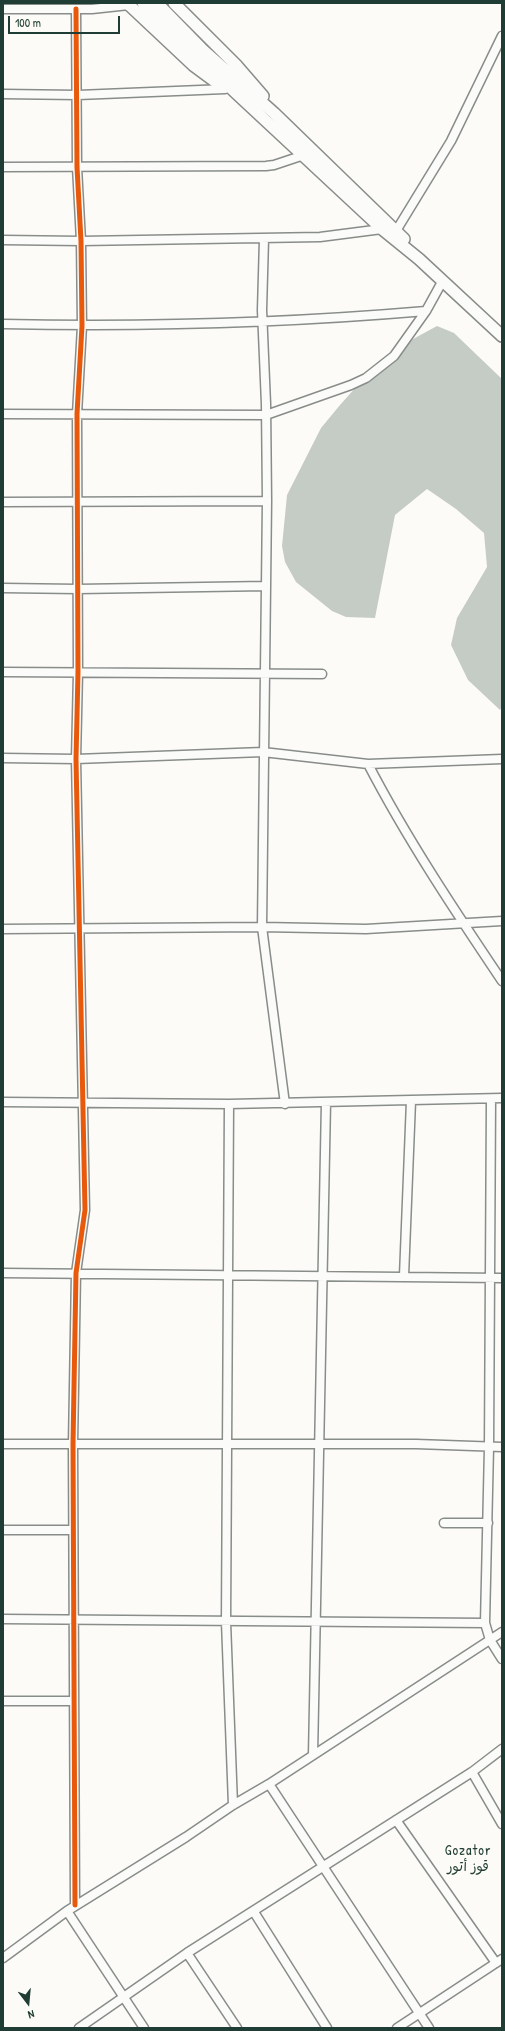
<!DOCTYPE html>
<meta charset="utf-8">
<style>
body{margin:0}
#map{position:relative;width:505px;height:2031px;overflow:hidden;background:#fcfbf8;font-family:"Patrick Hand",sans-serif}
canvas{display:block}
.frame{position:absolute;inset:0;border:4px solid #1f3d34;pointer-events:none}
.north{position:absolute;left:8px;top:1983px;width:40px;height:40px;-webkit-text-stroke:3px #fdfcf7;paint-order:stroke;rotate:164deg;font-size:11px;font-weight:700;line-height:16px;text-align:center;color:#1f3d34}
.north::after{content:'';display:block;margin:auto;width:14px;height:18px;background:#1f3d34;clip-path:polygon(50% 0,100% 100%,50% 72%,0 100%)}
.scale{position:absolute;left:8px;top:16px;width:112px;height:18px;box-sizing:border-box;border:2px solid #1f3d34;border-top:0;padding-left:5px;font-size:12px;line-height:14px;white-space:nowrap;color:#1f3d34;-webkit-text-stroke:3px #fdfcf7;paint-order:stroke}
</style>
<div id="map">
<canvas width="505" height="2031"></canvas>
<div class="frame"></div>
<div class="north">N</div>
<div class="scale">100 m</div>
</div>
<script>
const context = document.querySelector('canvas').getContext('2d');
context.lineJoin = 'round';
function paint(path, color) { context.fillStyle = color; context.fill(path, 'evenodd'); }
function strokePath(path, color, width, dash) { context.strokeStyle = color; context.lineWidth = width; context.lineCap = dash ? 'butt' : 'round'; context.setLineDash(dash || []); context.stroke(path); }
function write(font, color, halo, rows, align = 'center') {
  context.font = font + ' "Patrick Hand","Playpen Sans Arabic",sans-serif'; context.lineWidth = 3; context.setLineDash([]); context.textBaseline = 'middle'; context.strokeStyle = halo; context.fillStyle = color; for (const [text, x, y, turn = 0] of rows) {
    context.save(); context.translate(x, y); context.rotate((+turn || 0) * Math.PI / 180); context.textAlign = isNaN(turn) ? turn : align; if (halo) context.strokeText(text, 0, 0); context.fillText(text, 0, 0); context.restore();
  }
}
const water = new Path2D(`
 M437 326 454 333 502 379V707L500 710 468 680 451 645 457 618 487 567 484 533 456 509 427 489 395 515 375 618 346 617 332 611 296 582 285 562 282 546 287 495 321 428 340 405 357 386 392 359 413 339Z`);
const minor = new Path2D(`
 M3 9H92L129 5
 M3 94 78 95 225 89
 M3 167 266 166 274 165 304 155
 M396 231 451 141 502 36
 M264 239 262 310 266 404 267 501 262 927 285 1104
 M3 240 81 241 320 237 382 229
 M3 324C144 327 286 323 426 311L442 282
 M3 414 266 415 351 385 366 378 394 356 426 311
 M3 502 267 501
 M3 588 78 589 266 586
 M3 672 322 674
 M3 758 76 759 263 752 368 764C407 839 455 911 502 981
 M368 764 502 759
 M3 929 262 927 366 929 502 921
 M491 1099 489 1447 485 1623 490 1640 502 1659
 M3 1102 229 1104 502 1098
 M229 1104 226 1622 233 1805
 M3 1273 502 1278
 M404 1276 411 1101
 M3 1444H416L502 1447
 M444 1523H488
 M3 1530H72
 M3 1619 485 1623
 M3 1701H74
 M313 1755 326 1102
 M472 1772 502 1824
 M269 1784 429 2028
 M396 1820 496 1963
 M75 1905 73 1444 76 1273 85 1210 76 759 78 672 77 414 82 326 81 241 77 167 76 9
 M67 1911 144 2028
 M254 1912 327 2028
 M187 1953 237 2028
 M3 1958 67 1911 186 1837 233 1805 269 1784 502 1632
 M79 2028 187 1953 472 1772 502 1749
 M397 2028 502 1959`);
const highway = new Path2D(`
 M127 3 193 65 216 82
 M143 3 235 92 382 229 419 259 502 336
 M157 3 203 50 274 113 404 239
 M174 3 237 66 263 96`);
const cycleway = new Path2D(`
 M75 1905 73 1444 76 1273 85 1210 76 759 78 672 77 414 82 326 81 241 77 167 76 9`);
const neighbourhoodNames = [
 ["Gozator",468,1851],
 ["قوز أتور",468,1867]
];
paint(water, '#c5ccc6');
strokePath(minor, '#888d8a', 11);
strokePath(highway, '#888d8a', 14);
strokePath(minor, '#fbfbf9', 8);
strokePath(highway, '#fbfbf9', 11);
strokePath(cycleway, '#e8590c', 5);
context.letterSpacing = '1px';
write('14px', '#1f3d34', '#fdfcf7', neighbourhoodNames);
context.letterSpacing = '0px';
</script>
